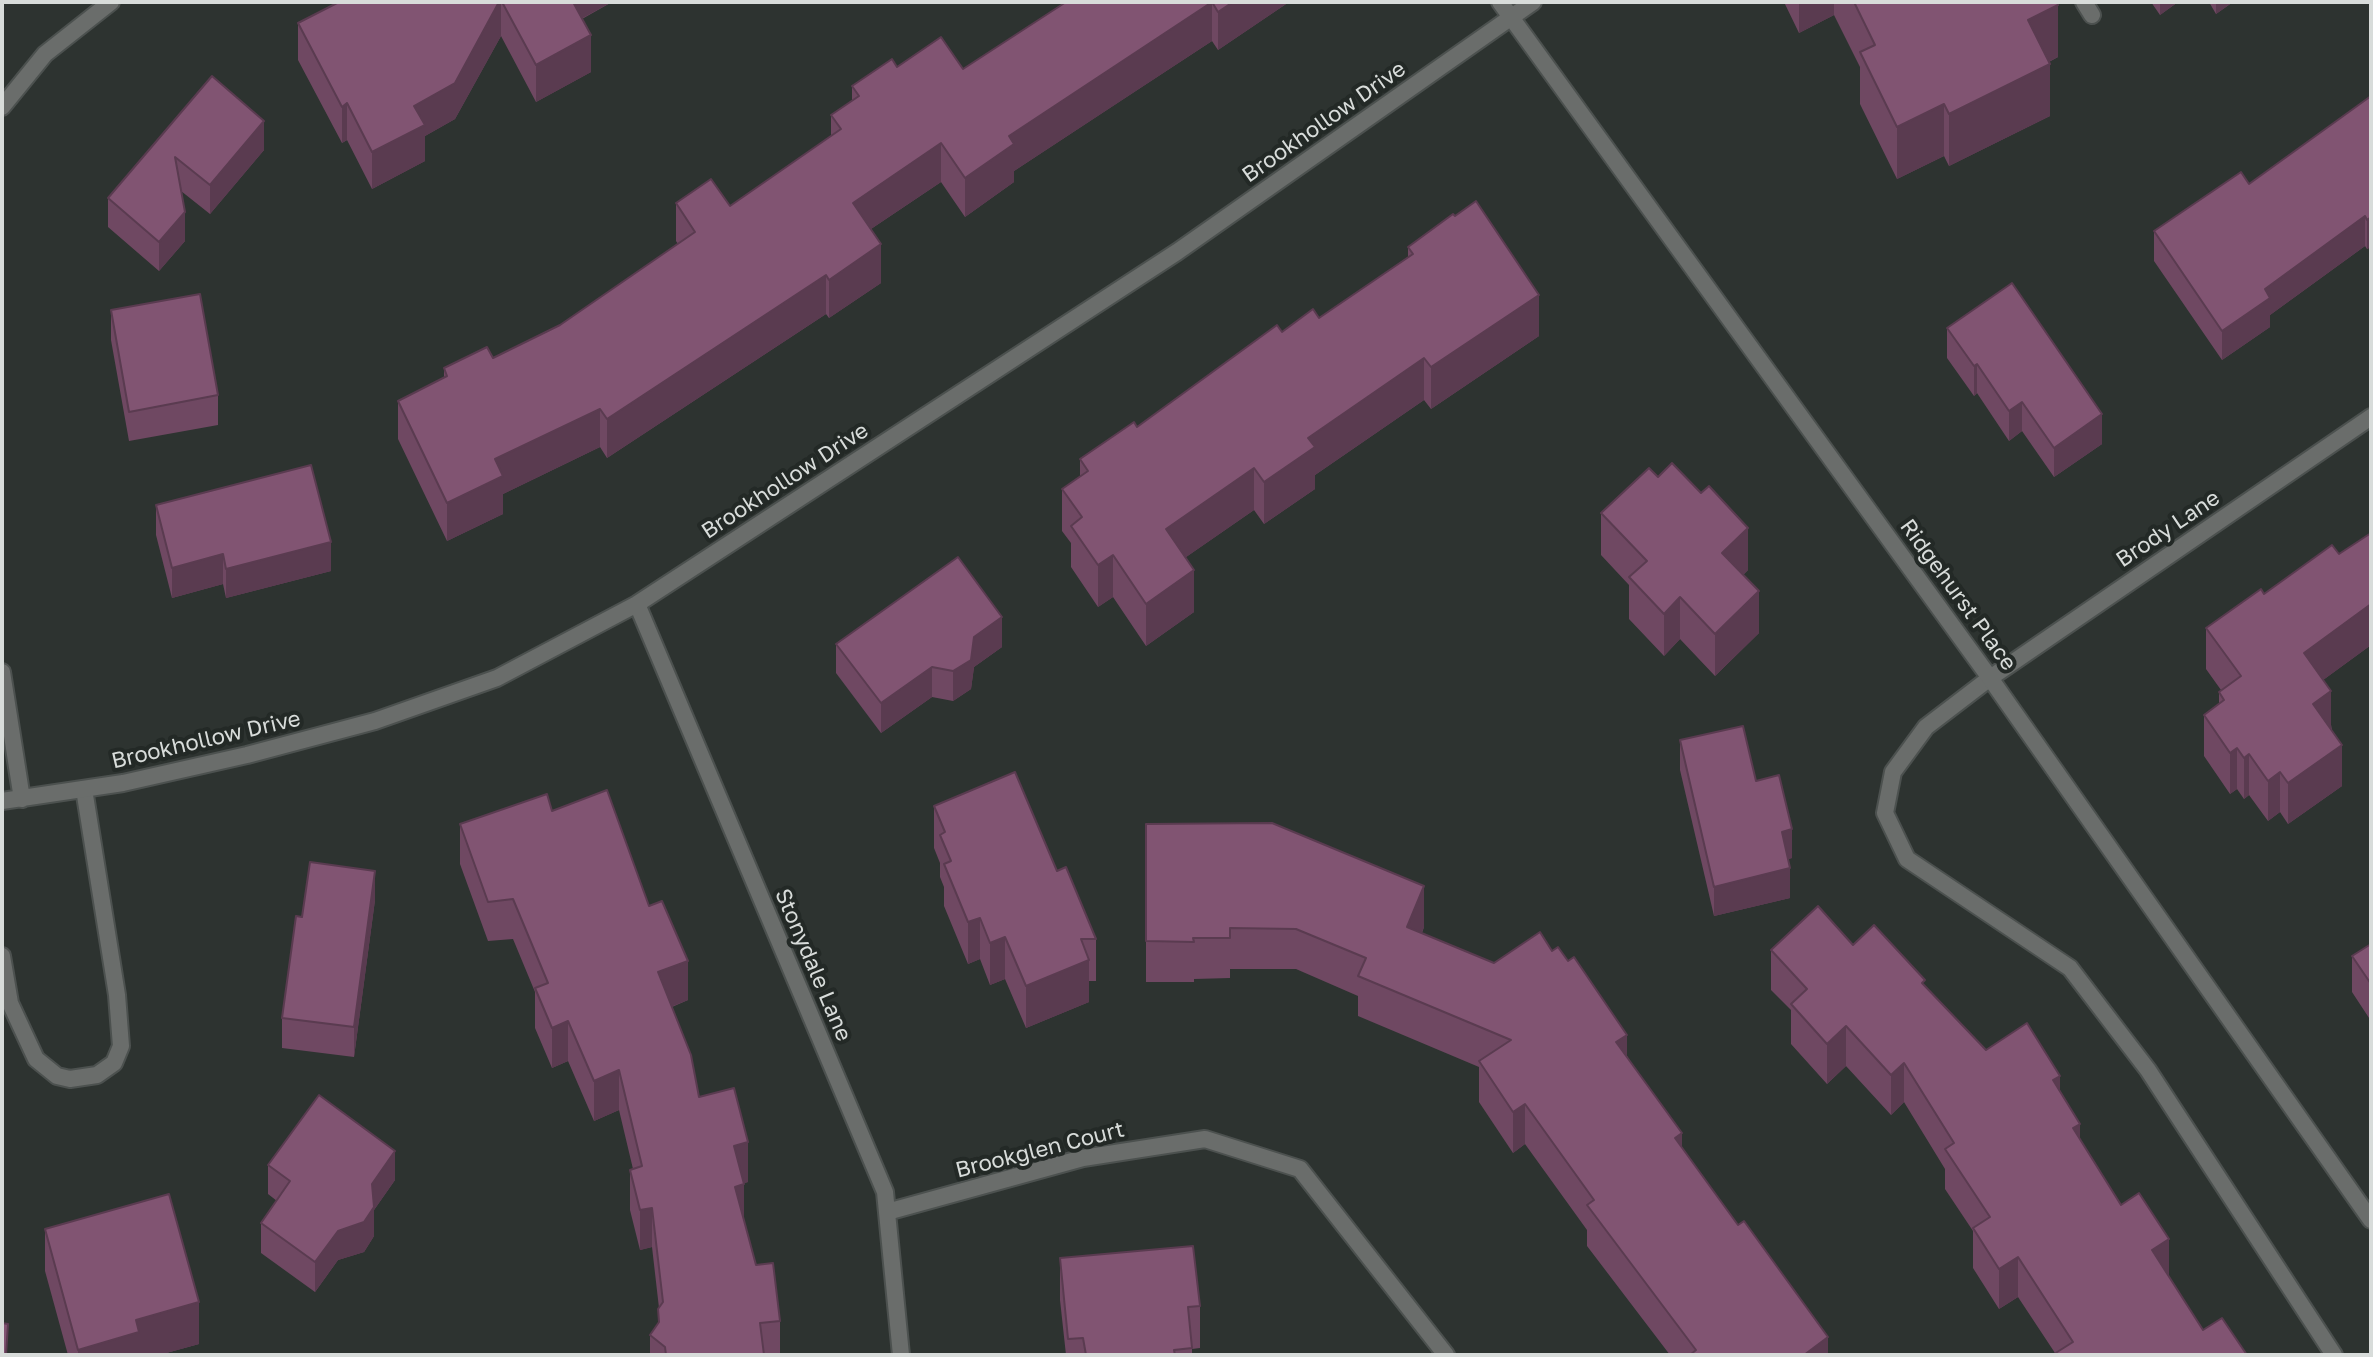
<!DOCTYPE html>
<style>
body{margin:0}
#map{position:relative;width:2373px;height:1357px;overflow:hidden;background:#2d3330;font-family:"Golos Text",sans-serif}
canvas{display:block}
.frame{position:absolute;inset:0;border:4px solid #d8dcda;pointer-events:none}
</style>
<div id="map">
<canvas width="2373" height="1357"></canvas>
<div class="frame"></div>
</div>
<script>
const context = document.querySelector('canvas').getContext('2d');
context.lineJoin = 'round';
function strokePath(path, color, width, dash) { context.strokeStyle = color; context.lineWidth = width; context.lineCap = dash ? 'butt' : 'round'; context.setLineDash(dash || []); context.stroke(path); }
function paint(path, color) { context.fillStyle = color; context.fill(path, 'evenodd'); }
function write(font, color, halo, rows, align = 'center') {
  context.font = font + ' "Golos Text",sans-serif'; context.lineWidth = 8; context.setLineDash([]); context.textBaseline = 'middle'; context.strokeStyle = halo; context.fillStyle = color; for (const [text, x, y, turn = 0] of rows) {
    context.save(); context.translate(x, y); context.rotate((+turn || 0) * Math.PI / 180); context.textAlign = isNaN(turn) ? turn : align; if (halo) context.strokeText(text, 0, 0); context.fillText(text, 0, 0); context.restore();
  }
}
const service = new Path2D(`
 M2084 2 2092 15
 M1990 678 1926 727 1893 772 1885 813 1907 859 2070 968 2148 1070 2334 1355
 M2 956 10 1003 36 1059 57 1076 70 1079 97 1075 114 1063 121 1046 117 995 84 789`);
const minor = new Path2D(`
 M1500 2 1990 678 2371 1220
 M2 107 45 54 111 2
 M637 604 885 1192 901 1355
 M2 672 22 799
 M1990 678 2371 417
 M2 801 123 783 247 755 375 721 497 678 637 604 1177 252 1533 2
 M887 1212 1083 1158 1205 1139 1300 1169 1446 1355`);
const wall = new Path2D(`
 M339 2H612L582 19 591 72 536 102 501 36 455 119 425 136V161L372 189 347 140 342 143 298 60V23Z
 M1066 2H1289L1218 50 1212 41 1125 98 1014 171V182L965 217 941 182 871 229 881 283 829 318 826 314 607 458 600 447 503 494V514L447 541 398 439V401L444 378V368L493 358 560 325 678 244 676 241V203L730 206 831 136V115L852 101V86L897 67 963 69Z
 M1784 2H2057L2058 57 2049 62 2050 116 1949 166 1944 156 1897 179 1860 104V67L1834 15 1799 33Z
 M2151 2H2178L2160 15Z
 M2209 2H2233L2216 14Z
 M212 76 264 150 210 214 181 191 185 241 159 271 108 227V198Z
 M2371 96V247L2367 249 2365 246 2270 315V327L2222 360 2154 261V231L2249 184Z
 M1408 247 1539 336 1431 409 1424 400 1315 475V489L1264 524 1254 510 1186 557 1194 612 1146 646 1113 597 1098 607 1071 567V543L1062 531V489L1080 477V459L1137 427 1282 332 1319 318 1408 258Z
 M111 310 218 395V425L129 441 111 340Z
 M1947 328 2102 444 2054 477 2022 431 2009 441 1977 393 1974 396 1947 358Z
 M156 505 331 571 226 598 223 584 172 598 156 535Z
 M1601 513 1748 570 1743 575 1759 633 1715 676 1680 639 1664 656 1629 619V585L1601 555Z
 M2264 594 2371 645 2323 680 2342 786 2288 824 2280 812 2268 821 2249 795 2244 799 2237 789 2230 794 2204 756V715L2219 704V692L2221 690 2206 669V628Z
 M836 644 1002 647 974 667 971 689 953 701 932 697 881 733 836 673Z
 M1680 740 1756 781 1792 858 1788 859 1790 898 1714 916 1680 770Z
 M934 806 1057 871 1096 939V981H1089V1002L1026 1028 1005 979 990 985 980 959 968 964 944 906V887L940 877V863L934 848Z
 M552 811 649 906 688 1000 672 1007 699 1097 748 1182 744 1183V1221L756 1265 780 1321V1355H650V1335L658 1323 659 1308 652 1247 640 1250 630 1210V1170L633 1169 619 1110 594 1121 568 1061 552 1068 535 1028V992L513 939 488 941 460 864V824Z
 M1146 824 1424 927 1422 933 1627 1056 1682 1148 1828 1355H1670L1587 1246V1230L1525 1144 1513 1153 1479 1102V1067L1358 1016V996L1296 969H1230V978L1194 979V982H1146Z
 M375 900 354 1057 282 1048V1018L302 917Z
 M2371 944V1021L2352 992V956Z
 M1853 945 1925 986 1986 1050 2060 1092 2080 1140 2121 1205 2169 1276 2203 1330 2247 1355 2055 1353 2018 1297 1999 1309 1973 1268V1231L1945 1189V1169L1904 1102 1891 1115 1846 1066 1827 1084 1791 1044V1010L1771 990V950Z
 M268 1165 395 1180 374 1210V1236L364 1252 338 1260 315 1292 261 1253V1223L277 1201 268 1194Z
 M45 1229 199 1344 159 1355H68L45 1271Z
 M1060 1258 1200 1306V1348L1192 1349V1355H1066L1060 1300Z`);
const shadedWall = new Path2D(`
 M499 2H501V36L455 119 425 136V161L372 189V152L414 106Z
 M566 2H612L566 27Z
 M1212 2V41L1014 171V182L965 217V178L1009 136Z
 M1233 2H1289L1218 50V12Z
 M1799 2H1834V15L1799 33Z
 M2160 2H2178L2160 15Z
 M2216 2H2233L2216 14Z
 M2058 5V57L2028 72V20Z
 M591 35V72L536 102V65Z
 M2050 64V116L1949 166V114Z
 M347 103V140L342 143V107Z
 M1944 104V156L1897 179V127Z
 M264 121V150L210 214V185Z
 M941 143V182L853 241V203Z
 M185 212V241L159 271V242Z
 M2365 216V246L2270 315V327L2222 360V331L2265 289Z
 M2371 217V247L2367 249V220Z
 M881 244V283L829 318V280Z
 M826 275V314L607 458V419Z
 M1539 295V336L1431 409V367Z
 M1424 358V400L1315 475V489L1264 524V482L1308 438Z
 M1977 364V393L1974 396V366Z
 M2022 402V431L2009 441V411Z
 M600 409V447L503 494V514L447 541V503L495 459Z
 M2102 414V444L2054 477V448Z
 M1254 468V510L1166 571V529Z
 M1748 528V570L1722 594V553Z
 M331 542V571L226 598V569Z
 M223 554V584L172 598V568Z
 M1113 555V597L1098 607V565Z
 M1194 570V612L1146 646V604Z
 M1759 591V633L1715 676V634Z
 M1680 597V639L1664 656V614Z
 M2371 604V645L2304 694V653Z
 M1002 617V647L974 667 971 689 953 701V671L974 637Z
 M932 667V697L881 733V703Z
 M2331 691V732L2313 704Z
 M2342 745V786L2288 824V783Z
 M2237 748V789L2230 794V753Z
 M2249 754V795L2244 799V758Z
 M2280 772V812L2268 821V781Z
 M1792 829V858L1782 861V832Z
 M1790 868V898L1714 916V887Z
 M375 871V900L354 1057V1027Z
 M1424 886V927L1407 967V927Z
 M980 918V959L968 964V922Z
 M1005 937V979L990 985V943Z
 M1089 960V1002L1026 1028V986Z
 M688 961V1000L658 1012V972Z
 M568 1021V1061L552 1068V1028Z
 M1846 1026V1066L1827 1084V1044Z
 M1627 1035V1075L1616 1042Z
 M1904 1063V1102L1891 1115V1075Z
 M619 1070V1110L594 1121V1081Z
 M2060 1076V1116L2053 1080Z
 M1525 1104V1144L1513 1153V1112Z
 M2080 1124V1163L2073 1128Z
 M1682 1133V1173L1675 1138Z
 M748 1142V1182L734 1186V1146Z
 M395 1151V1180L374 1210V1236L364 1252 338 1260 315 1292V1262Z
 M744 1184V1224L735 1187Z
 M652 1208V1247L640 1250V1210Z
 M2169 1239V1279L2152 1250Z
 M2018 1257V1297L1999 1309V1269Z
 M199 1302V1344L159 1355H78V1350L136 1320Z
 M1828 1337V1355H1804Z`);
const building = new Path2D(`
 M339 2H499L455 83 414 106 425 125 372 152 347 103 342 107 298 23Z
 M502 2H573L591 35 536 65Z
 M1066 2H1233L1218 12 1212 2 1009 136 1014 144 965 178 941 143 853 203 881 244 829 280 826 275 607 419 600 409 495 459 503 476 447 503 398 401 447 376 444 368 487 347 493 358 560 325 695 232 676 203 711 179 730 206 841 129 831 115 859 96 852 86 892 59 897 67 941 37 963 69Z
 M1854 2H2057L2058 5 2028 20 2050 64 1949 114 1944 104 1897 127 1860 52 1875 45Z
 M212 76 264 121 210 185 175 157 185 212 159 242 108 198Z
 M2371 96V217L2367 220 2365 216 2265 289 2270 298 2222 331 2154 231 2241 172 2249 184Z
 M1476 201 1539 295 1431 367 1424 358 1308 438 1315 447 1264 482 1254 468 1166 529 1194 570 1146 604 1113 555 1098 565 1071 526 1082 517 1062 489 1088 471 1080 459 1134 422 1137 427 1277 325 1282 332 1313 309 1319 318 1413 254 1408 247 1453 214 1455 216Z
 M2012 283 2102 414 2054 448 2022 402 2009 411 1977 364 1974 366 1947 328Z
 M200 294 218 395 129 412 111 310Z
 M1672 463 1701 493 1709 486 1748 528 1722 553 1759 591 1715 634 1680 597 1664 614 1629 577 1647 561 1601 513 1649 468 1658 477Z
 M311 465 331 542 226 569 223 554 172 568 156 505Z
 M2371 533V604L2304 653 2331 691 2313 704 2342 745 2288 783 2280 772 2268 781 2249 754 2244 758 2237 748 2230 753 2204 715 2224 700 2219 692 2241 676 2206 628 2261 589 2264 594 2332 545 2339 554Z
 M958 557 1002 617 974 637 971 660 953 671 932 667 881 703 836 644Z
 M1743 726 1756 781 1779 775 1792 829 1782 832 1790 868 1714 887 1680 740Z
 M1015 772 1057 871 1066 867 1096 939H1081L1089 960 1026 986 1005 937 990 943 980 918 968 922 944 864 951 861 940 835 945 832 934 806Z
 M607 790 649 906 662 901 688 961 658 972 691 1055 699 1097 734 1088 748 1142 734 1146 744 1184 735 1187 756 1265 773 1263 780 1321 760 1323 764 1355H666L665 1347 650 1335 659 1322 658 1309 663 1302 652 1208 640 1210 630 1170 642 1166 619 1070 594 1081 568 1021 552 1028 535 988 548 983 513 899 488 902 460 824 547 794 552 811Z
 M1272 823 1424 886 1407 927 1494 963 1540 932 1552 951 1558 947 1568 961 1574 957 1627 1035 1616 1042 1682 1133 1675 1138 1738 1225 1744 1221 1828 1337 1804 1355H1690L1696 1350 1587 1205 1594 1200 1525 1104 1513 1112 1479 1061 1511 1040 1358 976 1366 958 1296 929 1230 928V938H1193L1194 942 1146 941V824Z
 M310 862 375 871 354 1027 282 1018 296 916 302 917Z
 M1818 906 1853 945 1874 925 1925 980 1922 983 1986 1050 2027 1023 2060 1076 2053 1080 2080 1124 2073 1128 2121 1205 2139 1193 2169 1239 2152 1250 2203 1330 2222 1318 2247 1355H2054V1354L2073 1342 2018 1257 1999 1269 1973 1228 1990 1217 1945 1149 1954 1143 1904 1063 1891 1075 1846 1026 1827 1044 1791 1004 1807 989 1771 950Z
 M2371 944V984L2352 956Z
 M319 1095 395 1151 372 1184 374 1207 364 1222 338 1231 315 1262 261 1223 290 1181 268 1165Z
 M169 1194 199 1302 136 1320 139 1332 78 1350 45 1229Z
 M1193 1246 1200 1306 1188 1307 1192 1348 1174 1350 1175 1355H1086L1083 1338 1068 1339 1060 1258Z
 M2 1323 8 1324 6 1355H2Z`);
const streetNames = [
 ["Brookhollow Drive",1324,122,-35],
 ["Brookhollow Drive",785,481,-33],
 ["Brody Lane",2168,529,-34],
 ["Ridgehurst Place",1958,595,54],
 ["Brookhollow Drive",206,740,-13],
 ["Stonydale Lane",813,965,67],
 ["Brookglen Court",1040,1150,-14]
];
strokePath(service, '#4c514f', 20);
strokePath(minor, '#4c514f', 20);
strokePath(service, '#6a6d6b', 16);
strokePath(minor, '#6a6d6b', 16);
paint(wall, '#6f4862');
paint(shadedWall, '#5a3b50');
paint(building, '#815472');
strokePath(building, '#5a3b50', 2);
write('22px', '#d8dcda', '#232926', streetNames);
</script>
